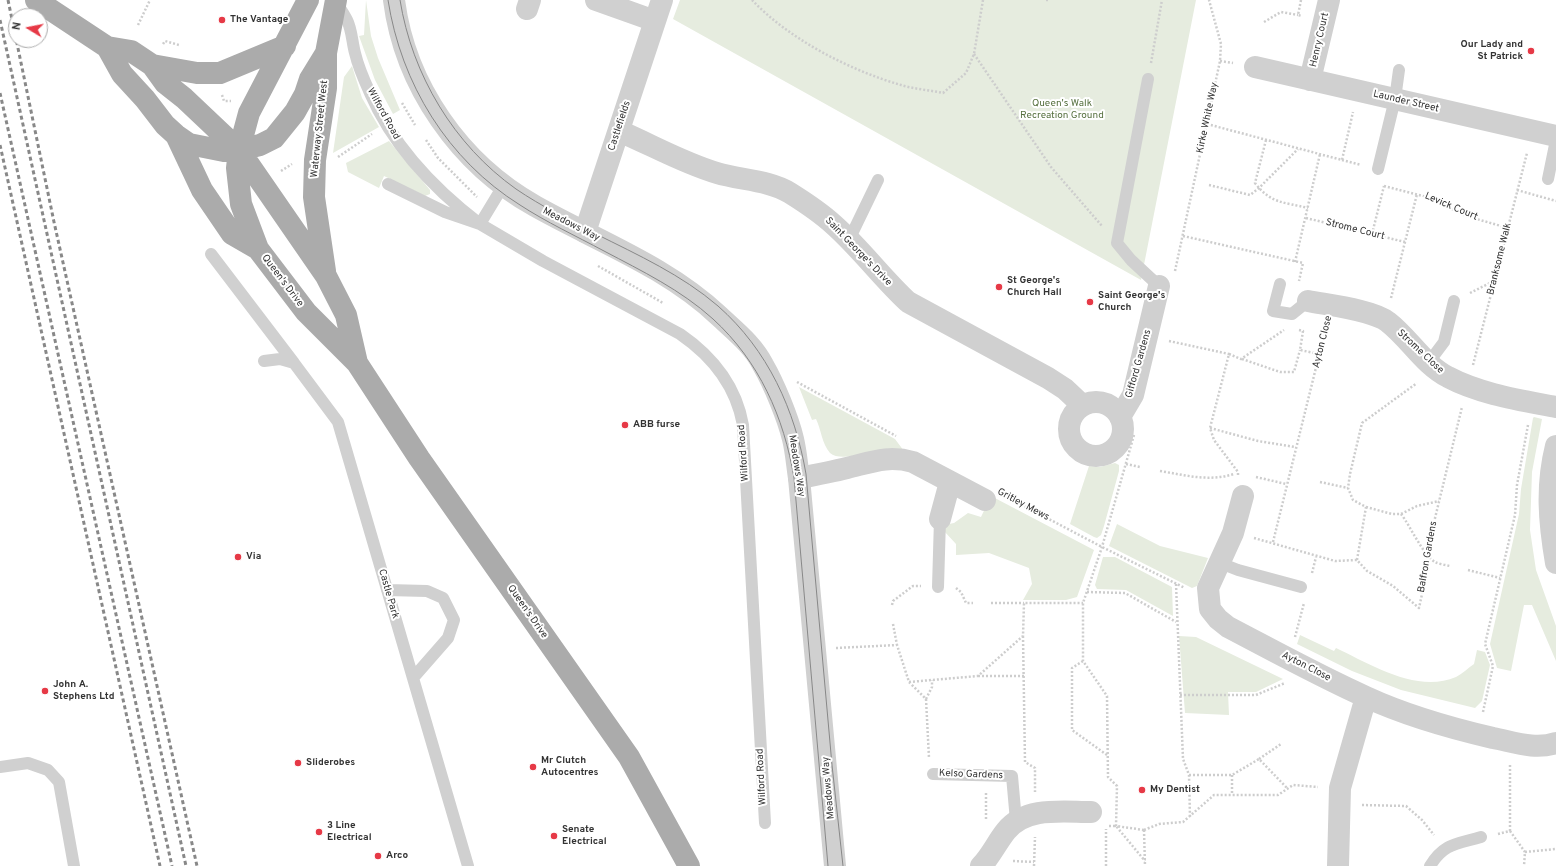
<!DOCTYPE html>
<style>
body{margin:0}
#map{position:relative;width:1556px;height:866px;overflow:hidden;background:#fff;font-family:Overpass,sans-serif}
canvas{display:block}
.north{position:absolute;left:8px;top:8px;width:40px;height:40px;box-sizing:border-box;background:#fff;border:1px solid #adadad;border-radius:50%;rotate:280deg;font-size:11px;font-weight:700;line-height:16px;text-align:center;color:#333}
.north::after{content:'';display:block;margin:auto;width:14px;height:18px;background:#e63946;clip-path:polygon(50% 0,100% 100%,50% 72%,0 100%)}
</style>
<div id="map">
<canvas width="1556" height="866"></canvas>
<div class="north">N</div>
</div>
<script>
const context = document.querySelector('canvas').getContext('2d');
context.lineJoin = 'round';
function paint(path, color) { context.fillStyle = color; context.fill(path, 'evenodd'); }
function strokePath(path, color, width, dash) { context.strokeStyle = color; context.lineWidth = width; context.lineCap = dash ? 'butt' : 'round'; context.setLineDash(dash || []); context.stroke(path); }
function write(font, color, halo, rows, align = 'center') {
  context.font = font + ' Overpass,sans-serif'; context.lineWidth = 4; context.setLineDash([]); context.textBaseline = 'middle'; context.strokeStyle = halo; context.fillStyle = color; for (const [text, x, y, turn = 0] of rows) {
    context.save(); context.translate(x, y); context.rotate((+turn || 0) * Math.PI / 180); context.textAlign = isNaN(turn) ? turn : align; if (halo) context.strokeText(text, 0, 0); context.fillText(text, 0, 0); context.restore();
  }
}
const green = new Path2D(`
 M366 0 371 36 378 58 400 110 393 114 375 80 359 36 364 35Z
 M680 0H1196L1141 280 673 19Z
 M352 66 362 98 379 127 333 153 344 77Z
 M389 141 430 190V194L425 196 384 176 379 188 348 172 346 163Z
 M799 387 895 439 904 451C899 450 893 449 888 450 874 450 841 463 830 453 822 444 821 429 816 419L812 420Z
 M1534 417 1542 419 1532 472 1530 530 1536 570 1556 626V661L1532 605H1524L1511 671 1497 668 1490 644 1519 514 1521 489 1533 418Z
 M1115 463 1119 465V471L1104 526 1101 535 1097 538 1094 537 1070 524 1089 466 1100 467Z
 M991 496 1094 550 1077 597 1066 600H1023L1032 584 1029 568 989 553 956 555V544L944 531V525L954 523 968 513 981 517Z
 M1117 524 1160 546 1208 558 1197 586 1192 588 1109 546Z
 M1103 557H1115L1172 587 1173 616 1126 590 1097 589 1095 585Z
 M1300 635 1334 651 1336 648C1370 664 1417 694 1456 677 1462 674 1468 668 1474 664L1477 650 1485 652 1490 665 1482 701 1475 708 1401 690 1352 671 1297 644Z
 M1179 636 1196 637 1283 679 1256 692H1228L1229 715 1185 713Z`);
const path = new Path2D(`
 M752 0C789 39 849 70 901 85 914 89 929 90 943 93L966 73 974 54 983 0
 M1046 0H1048
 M1301 0 1298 15 1302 16
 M1264 22 1281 12 1298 15
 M138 25 150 0
 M163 44 165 41 179 45
 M974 54 1051 167 1102 226
 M1220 61 1233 63
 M1151 63 1162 0
 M222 95 224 101H231
 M402 103 415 125
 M1207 124 1342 160 1353 112
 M426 140 438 158 477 197
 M1266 140 1255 183C1271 204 1284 202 1308 208
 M338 157 372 134
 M1342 160 1361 165
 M281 171 292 164
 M1209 185 1250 195 1259 188 1298 149
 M1384 186 1427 197 1466 216 1508 228
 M1517 190 1556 201
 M1306 218 1405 242
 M1372 234 1384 186
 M1183 236 1303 263 1299 281
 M1295 262 1320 154
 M598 266 663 303
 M1175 271 1220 61 1221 44 1209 0
 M1470 293 1494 281
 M1391 298 1417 194
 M1299 330 1303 331 1300 350 1319 354
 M1169 341 1229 354
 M1242 359 1280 372H1294L1300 350
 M1473 365 1527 153
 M797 382 896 436
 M1210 428 1258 441 1295 447
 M1134 435 1102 547 1083 603V661L1107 696 1108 777 1117 786 1116 826 1144 830
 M1126 464 1140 467
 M1160 471C1185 475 1208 482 1234 474
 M1238 475V472L1214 440 1210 428 1229 354 1241 359 1284 330
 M1256 477 1286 484
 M1320 482 1348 488
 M1007 497 1102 547 1185 588
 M1366 507 1392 514H1401L1417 506 1439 501
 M1401 514C1411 527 1423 555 1435 562 1439 564 1445 565 1450 566
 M1254 538 1335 561 1357 560 1367 571 1393 586 1419 608 1427 571 1428 547 1462 407
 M1273 542 1326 327
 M1357 560 1366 507 1353 500 1348 488 1350 474 1362 423 1417 383
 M1468 570 1500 578
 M1312 573 1316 557
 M1176 584 1183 759 1189 775 1190 817
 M956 588 961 592 966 603H973
 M1087 592 1125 593 1176 622
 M991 603H1024
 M892 605 893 601 913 586H921
 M893 624 897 645
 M1023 636 1025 762 1035 768V792
 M1295 637 1304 603
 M836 648 897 645 909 682 926 699 929 758
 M1083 661 1072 668V730L1107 755
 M978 676H1024
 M909 682 978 676 1023 636 1024 603H1083
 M1180 695H1256L1285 683
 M926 699 932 687V680
 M1483 712 1493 666 1485 644 1515 515 1517 485 1528 425
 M1259 759 1281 744
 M1189 775H1232L1259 759 1287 788
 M1232 775V795
 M1362 805 1406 806 1422 820 1434 835
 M986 819V792
 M1109 826H1116L1145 861
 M1144 830 1159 824 1183 822 1214 795H1278L1293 785 1318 787
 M1144 830 1145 866
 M1510 831V765
 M1510 831 1525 852 1524 866
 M1498 834 1510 831
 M1525 852 1556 849
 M1013 861 1034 862
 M1034 866 1035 837
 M1106 866V829`);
const service = new Path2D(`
 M336 2C340 8 344 14 347 20 352 30 352 42 355 53 358 66 364 80 370 93 393 146 434 189 480 224L503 186
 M1148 79 1117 243 1131 260 1159 286
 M1378 169 1395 99 1399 70
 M1548 179 1556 140
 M388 184 445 212 480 224 543 261 680 334C712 356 736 386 743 425L765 823
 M849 240 878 180
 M211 254 294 363
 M1280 284 1273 311 1292 314 1308 301
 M264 361 280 359 294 363 338 422 468 866
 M1429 362 1444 342 1454 301
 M1220 563 1238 570 1301 587
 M938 587 940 519
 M387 590 427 591 443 598 454 620 448 638 413 678
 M0 767 28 763 48 770 59 782 74 866
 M933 774 1012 776 1016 821
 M1430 866C1444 843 1457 844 1481 837`);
const minor = new Path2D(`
 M596 0 655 21
 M527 9 530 0
 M1255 67 1556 136
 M1310 80 1329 0
 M619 131C652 145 683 163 717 173 740 180 769 180 790 193 806 203 821 213 834 225 861 249 882 278 908 302L1048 378 1065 389 1081 404
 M585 232 662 0
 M1308 301C1328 305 1373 310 1388 322 1409 338 1424 365 1448 377 1480 394 1520 400 1556 407
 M1069 429a27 27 0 1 1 54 0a27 27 0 1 1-54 0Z
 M1120 417 1133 395 1159 286
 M799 478C815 475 831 472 847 468 872 462 888 455 913 462L985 500
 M1243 496 1233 533 1208 588 1210 609 1218 619 1228 627C1274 651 1319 676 1366 697 1407 716 1450 728 1493 738 1514 742 1535 750 1556 743
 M940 519 950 482
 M981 866C991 856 997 842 1006 831 1026 806 1063 812 1091 812
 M1338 866 1340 788 1366 697`);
const tertiary = new Path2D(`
 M394 0C405 86 460 164 535 206 597 241 666 266 719 316 735 331 753 345 763 365 774 384 788 418 793 439 796 451 797 465 799 478L835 866
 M1556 446C1546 486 1549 522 1556 563`);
const primary = new Path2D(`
 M36 0 107 47 131 51 152 65 165 83 184 98 239 150 326 276 346 315 357 363
 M107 47 122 74 145 99 165 125 176 135 189 144 224 151 239 150 260 145 274 138 295 112 305 94 310 79 326 53
 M152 65 197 73H220L285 46
 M176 135 202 190 232 234 258 249 306 312 357 363 419 458 629 757 689 866
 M258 249 241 204 237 168 239 150 249 113 308 0
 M325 271 314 197 315 160 326 88V53L336 0`);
const tram = new Path2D(`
 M388 0C401 84 448 160 520 205 546 222 576 236 604 251 642 271 681 290 713 319 759 361 784 417 794 478L828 866
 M400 0C412 75 454 145 516 189 541 206 569 220 596 234 638 255 682 275 718 306 768 350 795 410 806 474L832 765 843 866`);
const rail = new Path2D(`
 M8 0 54 222 197 866
 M0 20 186 866
 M0 93 172 866
 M0 145 160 866`);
const markers = [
 [222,20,4,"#e63946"],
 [1531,51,4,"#e63946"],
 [999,287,4,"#e63946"],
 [1090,302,4,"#e63946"],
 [625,425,4,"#e63946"],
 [238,557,4,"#e63946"],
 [45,691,4,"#e63946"],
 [298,763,4,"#e63946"],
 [533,767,4,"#e63946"],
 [1142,790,4,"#e63946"],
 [319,832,4,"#e63946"],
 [554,836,4,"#e63946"],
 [378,856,4,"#e63946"]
];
const poiNames = [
 ["The Vantage",230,20],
 ["Our Lady and",1523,45,"right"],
 ["St Patrick",1523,57,"right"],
 ["St George's",1007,281],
 ["Church Hall",1007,293],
 ["Saint George's",1098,296],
 ["Church",1098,308],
 ["ABB furse",633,425],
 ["Via",246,557],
 ["John A.",53,685],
 ["Stephens Ltd",53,697],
 ["Mr Clutch",541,761],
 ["Autocentres",541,773],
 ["Sliderobes",306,763],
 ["My Dentist",1150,790],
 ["3 Line",327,826],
 ["Electrical",327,838],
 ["Senate",562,830],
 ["Electrical",562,842],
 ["Arco",386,856]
];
const streetNames = [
 ["Henry Court",1320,40,-77],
 ["Launder Street",1406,102,13],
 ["Wilford Road",383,114,61],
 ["Kirke White Way",1208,118,-78],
 ["Castlefields",620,126,-72],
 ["Waterway Street West",320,129,-84],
 ["Levick Court",1451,207,23],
 ["Meadows Way",571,225,27],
 ["Strome Court",1355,230,14],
 ["Saint George's Drive",858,252,46],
 ["Branksome Walk",1500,259,-76],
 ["Queen's Drive",282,281,53],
 ["Ayton Close",1323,342,-76],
 ["Strome Close",1420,352,43],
 ["Gifford Gardens",1139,364,-74],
 ["Wilford Road",744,453,-94],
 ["Meadows Way",796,466,81],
 ["Gritley Mews",1023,505,28],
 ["Balfron Gardens",1428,557,-80],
 ["Castle Park",388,594,74],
 ["Queen's Drive",527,612,55],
 ["Ayton Close",1306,667,27],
 ["Kelso Gardens",971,775,2],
 ["Wilford Road",762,777,-93],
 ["Meadows Way",829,788,-95]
];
const parkNames = [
 ["Queen's Walk",1062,104],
 ["Recreation Ground",1062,116]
];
paint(green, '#e6ecdf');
strokePath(path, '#cdcdcd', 2.5, [2, 2]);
strokePath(service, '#d0d0d0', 12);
strokePath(minor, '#d0d0d0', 22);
strokePath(tertiary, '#d0d0d0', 22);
strokePath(primary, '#ababab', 22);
strokePath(tram, '#888', 1);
strokePath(rail, '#888', 3, [4, 3]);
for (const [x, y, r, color] of markers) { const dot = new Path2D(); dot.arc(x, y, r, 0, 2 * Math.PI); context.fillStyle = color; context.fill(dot); strokePath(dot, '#fff', 1.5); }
write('bold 10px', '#333', '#fff', poiNames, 'left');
write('10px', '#333', '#fff', streetNames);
write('10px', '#56703f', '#fff', parkNames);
</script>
